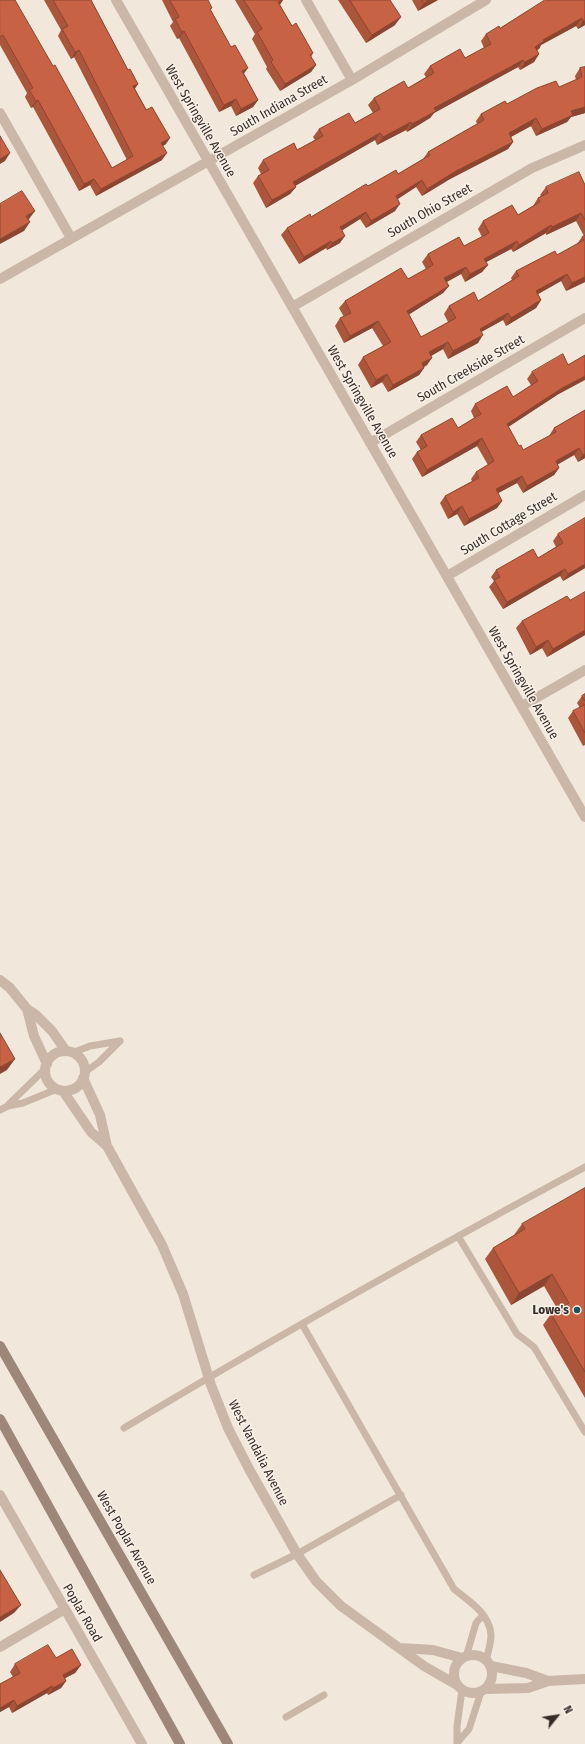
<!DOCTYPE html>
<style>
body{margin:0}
#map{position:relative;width:585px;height:1744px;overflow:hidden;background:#f2e7db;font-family:"Fira Sans Condensed",sans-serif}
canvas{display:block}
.north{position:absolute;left:537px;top:1696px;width:40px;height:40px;-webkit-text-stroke:3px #faf1e8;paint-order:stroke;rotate:60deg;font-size:11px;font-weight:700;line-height:16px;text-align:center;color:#372c28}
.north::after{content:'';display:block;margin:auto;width:14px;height:18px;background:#372c28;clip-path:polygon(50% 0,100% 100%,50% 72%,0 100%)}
</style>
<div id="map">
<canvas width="585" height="1744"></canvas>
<div class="north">N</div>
</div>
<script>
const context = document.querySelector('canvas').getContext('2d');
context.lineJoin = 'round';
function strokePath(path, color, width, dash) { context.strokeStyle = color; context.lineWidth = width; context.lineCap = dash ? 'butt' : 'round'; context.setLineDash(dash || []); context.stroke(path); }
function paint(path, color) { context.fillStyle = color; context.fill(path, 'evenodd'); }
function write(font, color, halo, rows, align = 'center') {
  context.font = font + ' "Fira Sans Condensed",sans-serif'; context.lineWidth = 3; context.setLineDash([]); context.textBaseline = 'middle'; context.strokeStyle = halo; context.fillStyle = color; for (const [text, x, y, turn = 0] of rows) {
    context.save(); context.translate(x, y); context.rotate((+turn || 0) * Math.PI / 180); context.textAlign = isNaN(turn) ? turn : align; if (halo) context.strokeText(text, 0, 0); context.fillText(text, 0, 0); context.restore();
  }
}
const lane = new Path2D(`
 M72 1053 90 1046 120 1041
 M85 1072 99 1062 120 1041
 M8 1105 45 1069
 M0 1110 8 1106 23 1103 57 1089
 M458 1236 517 1334 534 1347 585 1432
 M302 1324 454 1589C469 1601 490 1614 491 1635 491 1643 488 1652 486 1661
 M124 1428C275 1337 429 1251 585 1167
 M254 1575 297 1554 401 1495
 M466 1657 476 1623 483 1615
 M286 1717 324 1695
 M457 1743 469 1729 481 1692
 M457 1744V1726L462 1690`);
const street = new Path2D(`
 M116 0 585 817
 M306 0 352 80
 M0 113 71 238
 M0 279 352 80 486 0
 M292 307 532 168 585 145
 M370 443 585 318
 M447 576 585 495
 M522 706 585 670
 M0 980 10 988 27 1009 36 1015 52 1031 66 1051
 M27 1009 34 1036 47 1064
 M45 1071a20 20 0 1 1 40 0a20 20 0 1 1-40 0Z
 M83 1078 100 1115 107 1146 162 1245 183 1294 211 1385 228 1428 249 1469 297 1554 316 1581 341 1606 424 1666 457 1685
 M63 1091 91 1132 107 1146
 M0 1495 142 1744
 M0 1647 65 1609
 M400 1648 433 1650 462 1658
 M454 1674a19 19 0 1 1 38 0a19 19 0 1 1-38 0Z
 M491 1666 526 1673 548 1681
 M487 1689 528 1688 548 1681 585 1679`);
const secondary = new Path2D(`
 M0 1346 228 1744
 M0 1419 180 1744`);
const wall = new Path2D(`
 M0 0 112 168 127 160 74 57 71 59 58 36 61 30 44 0H91L128 70 138 84 135 89 166 144 163 146 162 160 96 196 90 185 79 191 33 107 31 108 25 97 27 93 0 45Z
 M162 0H208L211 10 258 100 253 107 236 116 231 106 219 112 179 38 177 39 170 26 173 22Z
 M235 0H283L280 5 292 26 313 53 311 57 316 65 311 72 280 91 266 69 267 67 252 39 255 34Z
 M338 0H390L395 25 366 43Z
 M412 0H438L418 11Z
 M585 0V25L578 29 576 26 541 45 539 49 537 50 539 54 534 62 520 70 518 67 434 113 430 118 407 132 406 130 377 145 375 140 295 186 296 187 290 194 266 208 253 183 258 176 261 174 258 168 263 160 297 150 315 140 313 137 319 129 355 123 373 113 368 105 374 98 408 88 426 77 424 74 430 66 465 58 484 48 481 41 486 34 500 28Z
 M585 67V113L571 117 567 122 536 136 531 126 511 137 513 142 508 149 450 179 422 196 416 187 398 199 395 211 366 228 360 219 342 230 340 243 327 250 326 248 299 264 281 235 287 228 311 217 368 186 398 174 423 159 428 152 477 124 476 121 481 114 507 104 559 87 576 80 575 76 580 68Z
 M585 185V282L566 291 561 281 538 294 541 300 536 308 506 326 503 320 481 332 478 343 448 359 443 349 431 356 427 365 424 367V368L419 375 388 392 382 382 371 388 358 365 363 357 383 346 372 328 344 343 335 326 340 318 344 317 339 308 345 301 408 279 426 269 422 262 428 254 464 246 482 237 478 229 483 221 518 215 533 206 538 198 541 196 540 195 546 187ZM576 221 584 236 582 237 577 244 557 255 516 271 511 278 512 280 478 301 449 306 444 314 448 322 421 337 409 314 443 293 449 286 447 282 461 274 465 282 482 272 488 265 486 262 511 249 513 252 546 233V235Z
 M532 372 557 395 508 427 519 446 523 450 549 436 554 428 585 410V458L578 462 574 455 557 465 559 468 554 475 523 493 517 483 498 493 502 501 497 508 464 526 457 514 448 519 440 503 445 496 472 481 471 479 476 472 488 465 477 446 422 477 412 459 417 452 421 450 416 442 421 435 458 428 474 418 471 411 475 404 513 397 531 385 527 379Z
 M558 534 585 568 563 581 560 576 503 609 489 587 494 581 491 577 496 570 538 558 556 547 553 541Z
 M522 621 585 635 547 657 542 648 530 655 516 628Z
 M585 694V745L583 746 568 718 573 711 580 708 577 703 582 696Z
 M585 1188V1398L543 1325 551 1314 558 1310 544 1286 511 1305 485 1259 493 1248 514 1235 522 1224Z
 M56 1658 81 1665 75 1673 65 1678 66 1681 61 1688 48 1695 47 1693 12 1713 9 1707 0 1712V1684L13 1677 10 1672 15 1664Z`);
const shadedWall = new Path2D(`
 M282 0H283L278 7V2Z
 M429 0H438L418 11 424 3Z
 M401 17 395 25 366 43 372 35Z
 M582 18 576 26 541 45 539 49 529 55 535 47 543 40Z
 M583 21H585V25L578 29Z
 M184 31 179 38 177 39 182 32Z
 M79 50 74 57 71 59 75 52Z
 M539 54 534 62 520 70 525 62Z
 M523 60 518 67 434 113 430 118 407 132 412 124 434 108Z
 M316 65 311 72 280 91 285 84Z
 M248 68 243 75 242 71Z
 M138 84 133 90V86Z
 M236 99 231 106 219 112 224 105Z
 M38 100 33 107 31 108 36 101Z
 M258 100 253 107 236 116 241 109Z
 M585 107V113L571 117 567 122 536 136 542 129 571 111Z
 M536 118 531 126 503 141 509 133Z
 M411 122 406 130 377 145 383 137Z
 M380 133 375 140 288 190 293 182Z
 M170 138 166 144 156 150 161 143Z
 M513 142 508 149 450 179 422 196 427 189 456 171Z
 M10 153 5 161 0 164V159Z
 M167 153 162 160 96 196 101 189Z
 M94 179 90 185 79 191 84 184Z
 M422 180 416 187 391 203 396 196Z
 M296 187 290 194 266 208 272 200Z
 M400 204 395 211 366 228 371 221Z
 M35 211 29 219 20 224 26 216Z
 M366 212 360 219 335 235 340 227Z
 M581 213 576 221 546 235 552 227Z
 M30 222 24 231 0 244V239Z
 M551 225 546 233 513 252 519 245Z
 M345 236 340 243 327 250 332 243Z
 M331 241 326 248 299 264 304 257Z
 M517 241 511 249 479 266 484 259Z
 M488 265 482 272 465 282 470 274Z
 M466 267 461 274 439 286 444 278Z
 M567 274 561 281 531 298 536 291Z
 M585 277V282L566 291 572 283Z
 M449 286 443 293 402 319 407 311Z
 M541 300 536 308 506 326 511 318Z
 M508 313 503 320 474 336 480 329Z
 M378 321 372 328 344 343 350 336Z
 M483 335 478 343 448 359 453 351Z
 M448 342 443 349 424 360 429 352Z
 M432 358 427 365 416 371 422 363Z
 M424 368 419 375 388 392 393 385Z
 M387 374 382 382 371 388 376 380Z
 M585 376V380L557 395 502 431 507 424 562 388Z
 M482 438 477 446 422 477 427 470Z
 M579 448 574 455 551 468 556 461Z
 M585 454V458L578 462 583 455Z
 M559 468 554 475 523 493 527 486Z
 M522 476 517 483 491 497 496 489Z
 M502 501 497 508 464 526 469 519Z
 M462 506 457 514 448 519 453 512Z
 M585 564V568L563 581 568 574Z
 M565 569 560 576 503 609 507 602Z
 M585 630V635L547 657 553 649Z
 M548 640 542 648 530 655 536 647Z
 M15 1059 7 1070 0 1074V1067Z
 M552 1274 544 1286 511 1305 519 1293Z
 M21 1605 14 1613 0 1622V1617Z
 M81 1665 75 1673 58 1682 63 1675Z
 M66 1681 61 1688 48 1695 53 1688Z
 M52 1686 47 1693 12 1713 17 1706Z
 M14 1700 9 1707 0 1712V1708Z`);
const building = new Path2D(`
 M0 0H15L53 66 55 65 112 168 133 156 79 50 75 52 62 29 68 26 53 0H91L128 70 130 69 138 84 133 86 146 110 152 107 170 138 161 143 167 153 101 189 94 179 84 184 38 100 36 101 29 90 33 88 3 35 0 37Z
 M170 0H208L212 8 210 9 231 47 235 45 248 68 242 71 258 100 241 109 236 99 224 105 184 31 182 32 175 19 179 17Z
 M244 0H282L278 2 292 26 296 23 313 53 310 55 316 65 285 84 271 62 273 60 257 32 262 29Z
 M350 0H390L401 17 372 35Z
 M422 0H429L424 3Z
 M545 0H585V21H583L582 18 543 40 544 41 535 47 539 54 525 62 523 60 434 108 436 111 412 124 411 122 383 137 380 133 293 182 296 187 272 200 258 176 269 170 263 160 294 143 297 150 323 136 319 129 349 113 355 123 380 109 374 98 404 81 408 88 434 73 430 66 460 49 465 58 491 44 486 34 499 26 500 28Z
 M585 67V107L571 111 573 115 542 129 536 118 509 133 513 142 456 171 427 189 422 180 396 196 400 204 371 221 366 212 340 227 345 236 332 243 331 241 304 257 287 228 310 214 311 217 366 184 368 186 396 170 398 174 430 155 428 152 484 120 481 114 505 101 507 104 537 88 556 81 559 87 582 77 580 68Z
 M0 136 10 153 0 159Z
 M579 172 585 185V220L581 213 552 227 551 225 519 245 517 241 484 259 488 265 470 274 466 267 444 278 449 286 407 311 421 337 456 318 449 306 474 292 478 301 519 276 516 271 555 251 557 255 584 240 582 237 585 235V277L572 283 567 274 536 291 541 300 511 318 508 313 480 329 483 335 453 351 448 342 429 352 432 358 422 363 424 368 393 385 387 374 376 380 363 357 391 342 378 321 350 336 340 318 351 313 345 301 401 268 408 279 433 265 428 254 459 237 464 246 489 233 483 221 512 205 518 215 540 202 538 198 548 193 546 187Z
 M22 191 35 211 26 216 30 222 0 239V204Z
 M563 354 568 365 585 355V376L562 388 507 424 519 446 521 445 523 450 556 432 554 428 585 410V454L583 455 579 448 556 461 559 468 527 486 522 476 496 489 502 501 469 519 462 506 453 512 445 496 479 478 476 472 494 461 482 438 427 470 417 452 427 446 421 435 452 418 458 428 481 414 475 404 507 386 513 397 538 381 532 372Z
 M585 518V564L568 574 565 569 507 602 494 580 500 577 496 570 533 549 538 558 563 543 558 534Z
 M585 592V630L553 649 548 640 536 647 522 621 567 596 570 600Z
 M585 694V701L582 696Z
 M585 705V733L573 711Z
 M0 1033 15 1059 0 1067Z
 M585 1188V1372L551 1314 569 1303 552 1274 519 1293 493 1248 525 1229 522 1224Z
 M0 1570 21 1605 0 1617Z
 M48 1645 56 1658 72 1649 81 1665 63 1675 66 1681 53 1688 52 1686 17 1706 14 1700 0 1708V1684L20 1673 15 1664Z`);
const markers = [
 [577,1310,4,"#1d5559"]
];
const streetNames = [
 ["South Indiana Street",279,106,-30],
 ["West Springville Avenue",200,121,60],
 ["South Ohio Street",430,211,-30],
 ["South Creekside Street",471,369,-30],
 ["West Springville Avenue",362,402,60],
 ["South Cottage Street",509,524,-31],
 ["West Springville Avenue",523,683,60],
 ["West Vandalia Avenue",258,1453,63],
 ["West Poplar Avenue",126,1538,60],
 ["Poplar Road",82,1613,60]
];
const poiNames = [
 ["Lowe's",569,1310]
];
strokePath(lane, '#cab7a7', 7);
strokePath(street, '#cab7a7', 10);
strokePath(secondary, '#9e8678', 10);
paint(wall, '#ab553a');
paint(shadedWall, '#8b4530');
paint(building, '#c76344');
strokePath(building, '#8b4530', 1);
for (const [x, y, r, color] of markers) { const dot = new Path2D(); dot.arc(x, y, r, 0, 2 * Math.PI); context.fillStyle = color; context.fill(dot); strokePath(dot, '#faf1e8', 1.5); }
write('13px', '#372c28', '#faf1e8', streetNames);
write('bold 13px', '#372c28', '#faf1e8', poiNames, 'right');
</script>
